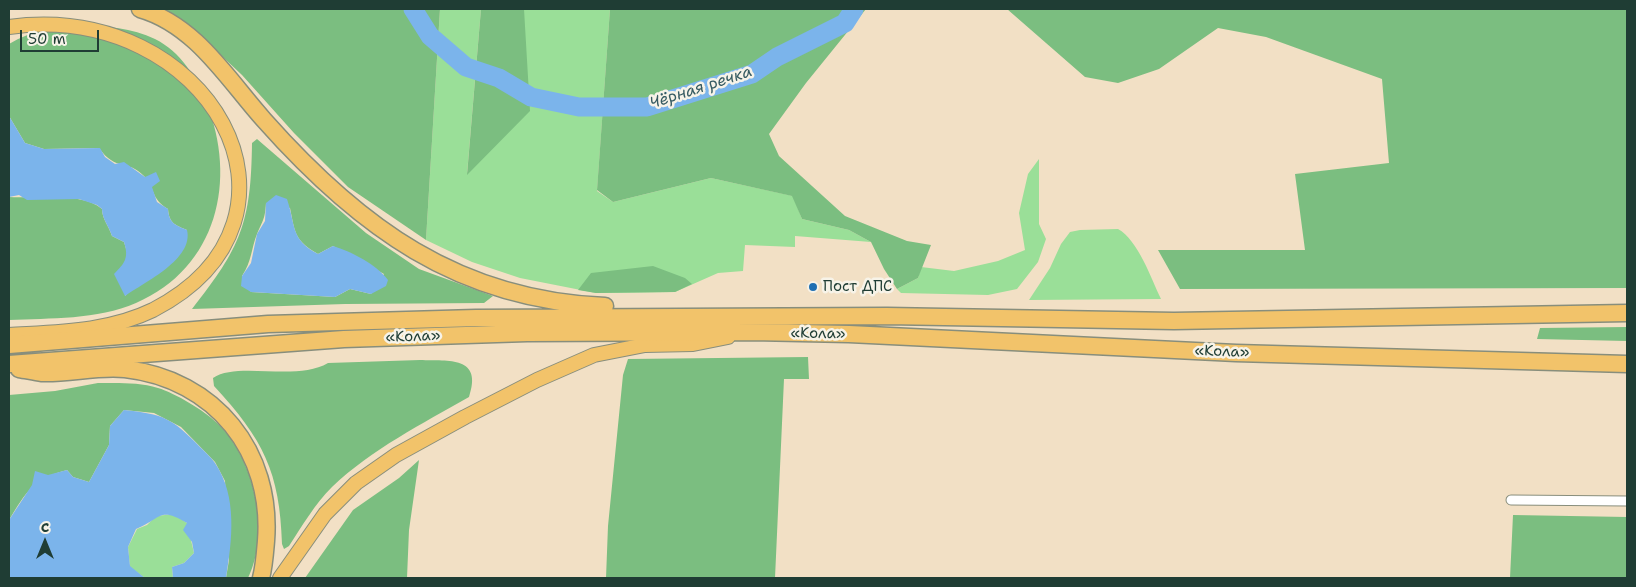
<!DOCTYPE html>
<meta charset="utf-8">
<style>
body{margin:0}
#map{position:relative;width:1636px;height:587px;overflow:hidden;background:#f2e0c5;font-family:"Shantell Sans",sans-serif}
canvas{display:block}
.frame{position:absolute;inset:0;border:10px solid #1f3d34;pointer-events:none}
.north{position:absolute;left:20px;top:517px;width:50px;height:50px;-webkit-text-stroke:4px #f7f3e8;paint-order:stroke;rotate:0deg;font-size:14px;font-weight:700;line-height:20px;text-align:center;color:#1f3d34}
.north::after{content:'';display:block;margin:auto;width:18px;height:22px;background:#1f3d34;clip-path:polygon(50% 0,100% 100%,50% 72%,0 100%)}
.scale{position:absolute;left:20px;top:30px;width:79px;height:22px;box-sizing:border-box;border:2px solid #1f3d34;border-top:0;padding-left:6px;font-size:15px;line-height:18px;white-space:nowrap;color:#1f3d34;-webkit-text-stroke:4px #f7f3e8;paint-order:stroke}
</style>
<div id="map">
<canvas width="1636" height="587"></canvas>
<div class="frame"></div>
<div class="north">С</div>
<div class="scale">50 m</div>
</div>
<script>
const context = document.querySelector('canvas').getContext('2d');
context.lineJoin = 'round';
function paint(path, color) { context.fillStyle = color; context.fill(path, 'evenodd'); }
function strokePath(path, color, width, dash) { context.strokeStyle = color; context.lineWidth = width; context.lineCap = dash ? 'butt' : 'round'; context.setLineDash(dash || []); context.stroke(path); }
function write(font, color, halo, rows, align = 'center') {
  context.font = font + ' "Shantell Sans",sans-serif'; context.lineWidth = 5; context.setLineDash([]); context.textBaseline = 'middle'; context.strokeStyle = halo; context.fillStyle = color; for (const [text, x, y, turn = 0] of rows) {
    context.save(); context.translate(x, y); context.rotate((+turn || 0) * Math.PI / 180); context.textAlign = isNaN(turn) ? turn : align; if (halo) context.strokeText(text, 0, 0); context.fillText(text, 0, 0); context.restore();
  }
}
const green = new Path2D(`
 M440 9H481L467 174 524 9H610L597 191 613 202 711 178 793 196 802 219 849 230 871 242 795 236V247L745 245 743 271 718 273 675 292 596 293 520 278 472 262 426 240Z
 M1039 159V224L1046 239 1038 262 1017 289 988 295 901 293 897 289 918 278 921 267 954 271 998 261 1025 250 1019 213 1028 174Z
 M1118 229C1138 240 1151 278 1161 299L1029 300 1050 268 1061 244 1070 232 1080 230Z
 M174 514 187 523 194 553 184 563 172 567 173 578H145L130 567 128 547 137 529 147 525 156 516Z`);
const forest = new Path2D(`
 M161 9H440L426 240 348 187 294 133 242 75 194 30Z
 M481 9H524L530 111 467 175Z
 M610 9H866L806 83 769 134 779 156 845 216 907 241 931 245 918 278 897 289 884 269 871 242 849 230 802 219 792 196 711 178 613 202 597 190Z
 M1007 9H1627V288L1180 289 1158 250H1305L1295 174 1389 163 1382 79 1266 37 1218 28 1159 69 1118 83 1085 77Z
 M81 25C106 26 132 28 155 39 181 52 196 77 206 102 238 180 217 268 136 303 97 320 50 318 9 320V197C33 199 82 191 102 209 102 219 109 226 112 236L124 242 127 252 125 296 187 230C175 225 169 223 168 209 150 198 156 189 144 176 128 159 116 172 99 148L44 149 25 143 9 116V44C32 30 55 27 81 25Z
 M257 139 366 233 419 269 493 296 484 303 345 304 192 309C241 247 251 223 252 143ZM266 203 290 208C295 233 295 241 318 254L333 246 384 274 371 294 350 289 335 297 251 292 242 276C252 261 251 249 257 234 263 220 265 219 266 203Z
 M653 266 685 278 692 284 675 292 596 293 578 290 591 273Z
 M1627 327V341L1537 339 1540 328Z
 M808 357 809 379H784L775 578H606L608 526 623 375 628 359Z
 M420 360C449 361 483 356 469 397 422 424 372 449 332 487 315 504 302 526 289 546L284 549 282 544C280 472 263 439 214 386L213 378C238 361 296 382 328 363Z
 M98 383C118 383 139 382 158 388 175 393 205 411 217 423 254 457 271 533 248 578H226L229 560 225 481 215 462 181 427 154 413 124 410 110 426 109 445 89 482 73 477 67 470C33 479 26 492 9 520V395L55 391Z
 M419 460 409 530 407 578H305L353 510 399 478Z
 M1513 515 1627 517V578H1510Z`);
const water = new Path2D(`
 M9 116 25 143 44 149 100 148 105 157 115 164 124 162 145 177 156 172 160 181 152 187 157 202 168 209C169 223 175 225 187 230 194 259 145 282 125 296L114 274C125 263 129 258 124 242L112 236C109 226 102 219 102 209L97 205 79 199 27 200 19 195 9 197Z
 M276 195 287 199C296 226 290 239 318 254L333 246C352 252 376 264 388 280L386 286 371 294 350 289 335 297 251 292 241 286 242 276 251 263 257 234 265 221 266 203Z
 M124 410C163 414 172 418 200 447 205 452 211 457 215 463 238 497 232 541 226 578H173L172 567 184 563 194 553 192 542 183 530 187 523C159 506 161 519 136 529L128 547 130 566 145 578H9V520L32 485 35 471 48 475 67 470 73 477 89 482 109 445 110 426Z`);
const river = new Path2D(`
 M413 9 430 36 466 67 499 78 531 97 579 107H647L752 74 777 57 845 23 854 9`);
const street = new Path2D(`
 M1511 500 1627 501`);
const primary = new Path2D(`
 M9 27C209 0 331 218 153 310 108 332 57 332 9 335
 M280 578 325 514 356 483 396 455 465 417 537 380 594 355 645 345 693 344 728 337`);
const highway = new Path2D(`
 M140 9C196 25 228 80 264 120 359 227 458 300 605 306
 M9 345 268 324 476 318 887 316 1174 321 1627 313
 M9 364 344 339 527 333 752 332 849 334 1236 353 1627 364
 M19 369C26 370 34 372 42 373 70 374 97 366 125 369 215 379 273 452 266 541 265 553 264 567 261 578`);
const markers = [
 [813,287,5,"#1f6fb2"]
];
const poiNames = [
 ["Пост ДПС",823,287]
];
const streetNames = [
 ["«Кола»",818,334,1],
 ["«Кола»",413,337,-2],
 ["«Кола»",1222,352,2]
];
const waterNames = [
 ["Чёрная речка",701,88,-18]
];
paint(green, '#9adf98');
paint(forest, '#7bbe80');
paint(water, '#7bb4eb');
strokePath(river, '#7bb4eb', 19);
strokePath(street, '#888e7c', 11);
strokePath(primary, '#888e7c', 16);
strokePath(highway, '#888e7c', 19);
strokePath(street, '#fff', 9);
strokePath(primary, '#f2c36a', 14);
strokePath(highway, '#f2c36a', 16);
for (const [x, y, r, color] of markers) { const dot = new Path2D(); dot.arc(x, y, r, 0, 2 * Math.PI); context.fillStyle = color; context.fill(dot); strokePath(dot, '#f7f3e8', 2); }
write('15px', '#1f3d34', '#f7f3e8', poiNames, 'left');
write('15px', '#1f3d34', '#f7f3e8', streetNames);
write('italic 16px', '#365b62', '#f7f3e8', waterNames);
</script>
